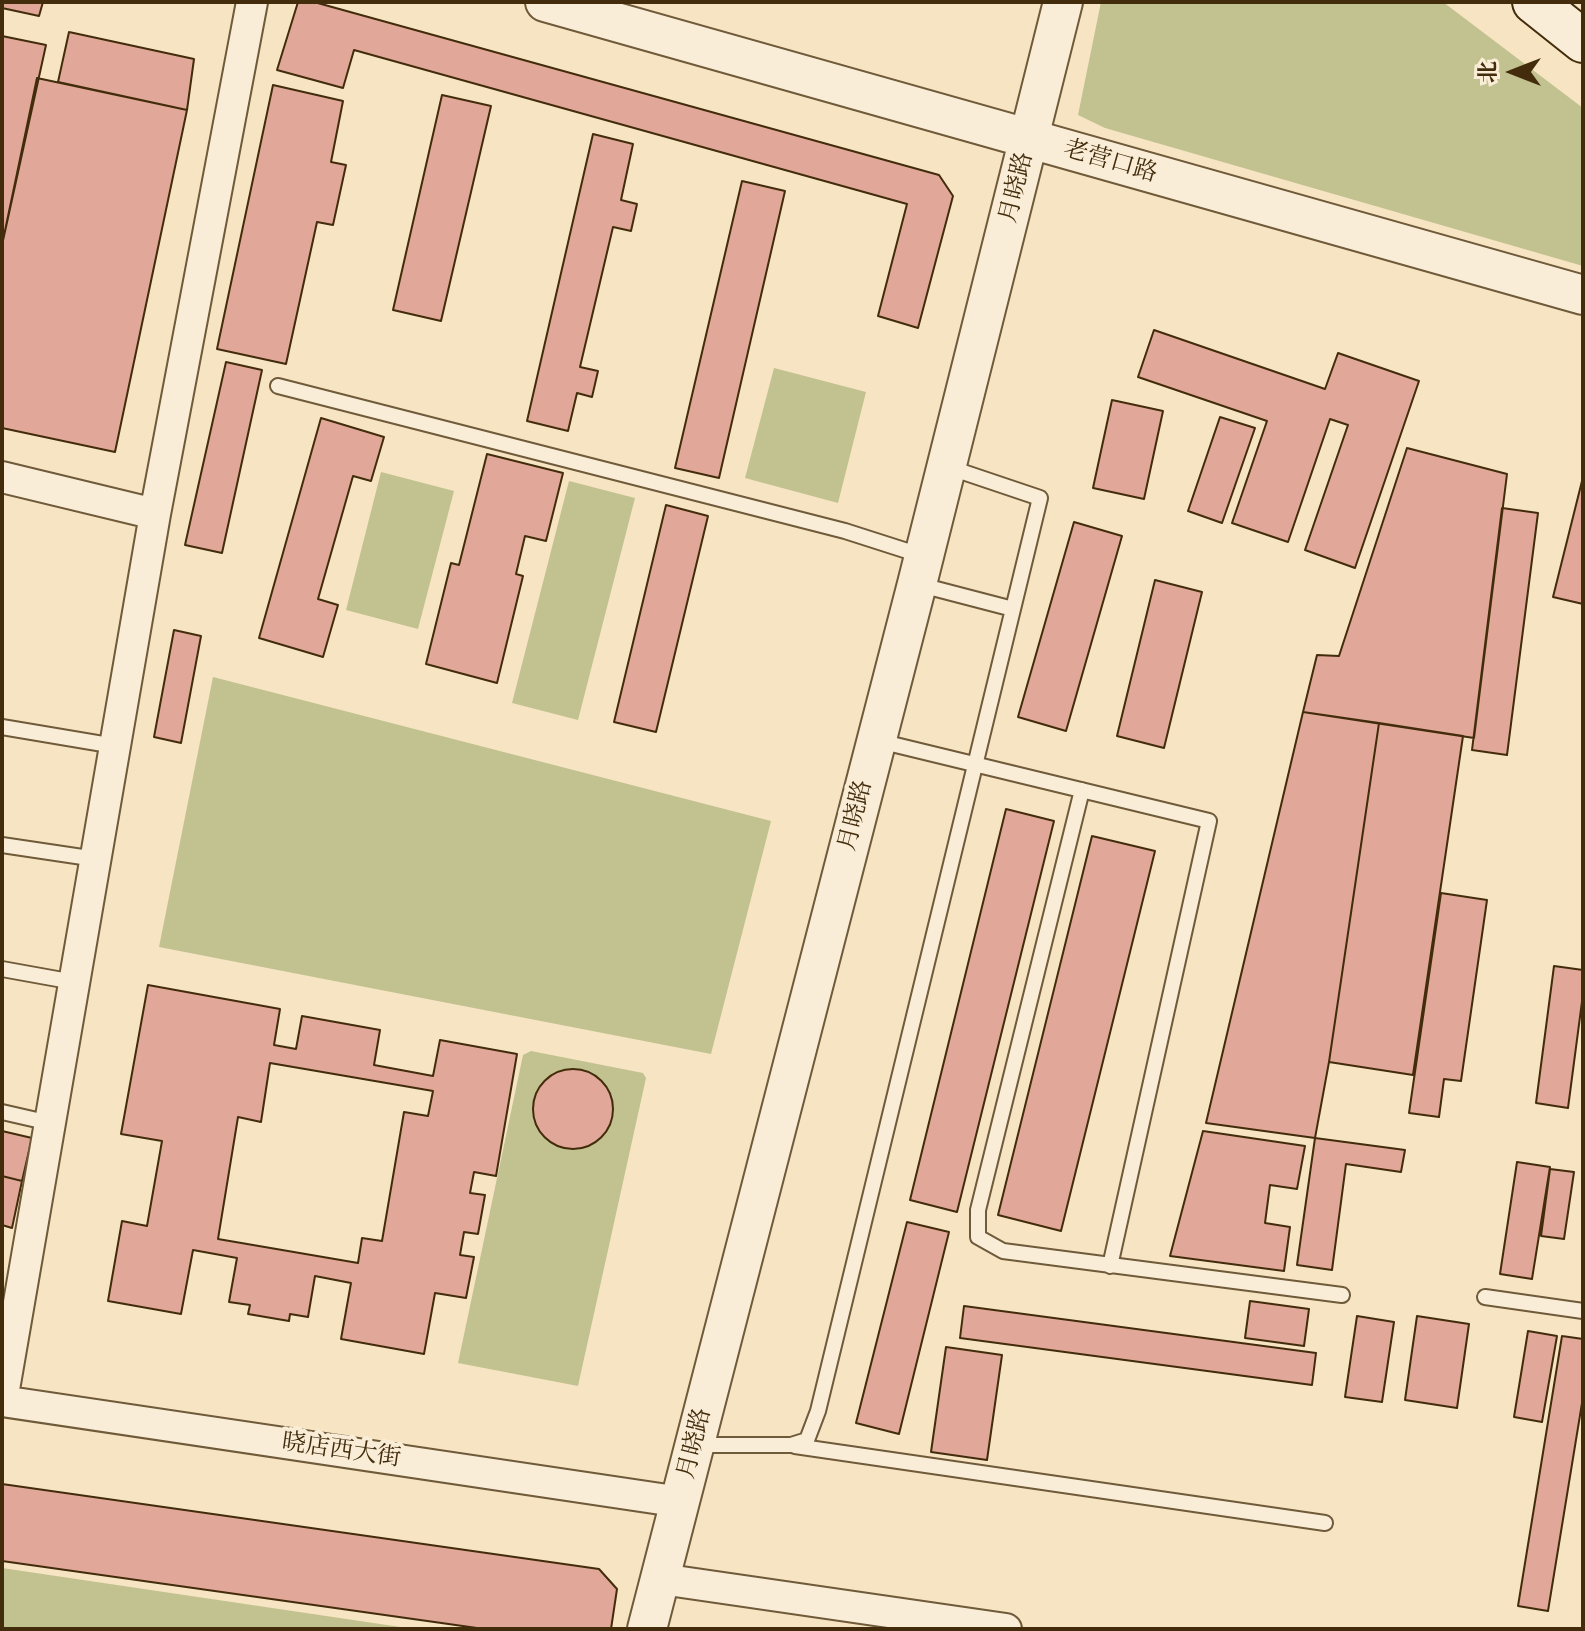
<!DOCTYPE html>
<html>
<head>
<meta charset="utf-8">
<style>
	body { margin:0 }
	#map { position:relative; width:1585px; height:1631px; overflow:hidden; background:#f7e4c3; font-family:"IM FELL DW Pica","Noto Serif SC",serif }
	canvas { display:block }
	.frame { position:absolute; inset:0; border:4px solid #422c0b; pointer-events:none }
	.north { position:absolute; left:1473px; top:32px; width:80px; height:80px; -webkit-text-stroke:6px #faedd8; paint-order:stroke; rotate:270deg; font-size:22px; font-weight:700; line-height:32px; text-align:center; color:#422c0b }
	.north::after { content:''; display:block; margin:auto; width:28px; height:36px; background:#422c0b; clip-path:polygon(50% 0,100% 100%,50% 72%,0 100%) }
</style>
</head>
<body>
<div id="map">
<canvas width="1585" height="1631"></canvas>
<div class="frame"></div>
<div class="north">北</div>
</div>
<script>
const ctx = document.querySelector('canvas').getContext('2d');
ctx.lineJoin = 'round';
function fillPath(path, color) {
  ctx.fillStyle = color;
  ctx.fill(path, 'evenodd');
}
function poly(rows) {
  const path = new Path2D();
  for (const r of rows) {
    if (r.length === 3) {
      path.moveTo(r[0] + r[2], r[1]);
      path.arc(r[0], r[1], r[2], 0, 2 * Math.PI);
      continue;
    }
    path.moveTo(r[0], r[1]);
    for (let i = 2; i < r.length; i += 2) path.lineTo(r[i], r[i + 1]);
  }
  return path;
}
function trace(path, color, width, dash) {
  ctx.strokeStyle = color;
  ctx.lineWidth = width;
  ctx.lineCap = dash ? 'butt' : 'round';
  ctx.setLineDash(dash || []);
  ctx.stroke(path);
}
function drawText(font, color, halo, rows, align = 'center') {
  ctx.font = font + ' "IM FELL DW Pica","Noto Serif SC",serif';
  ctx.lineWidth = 8;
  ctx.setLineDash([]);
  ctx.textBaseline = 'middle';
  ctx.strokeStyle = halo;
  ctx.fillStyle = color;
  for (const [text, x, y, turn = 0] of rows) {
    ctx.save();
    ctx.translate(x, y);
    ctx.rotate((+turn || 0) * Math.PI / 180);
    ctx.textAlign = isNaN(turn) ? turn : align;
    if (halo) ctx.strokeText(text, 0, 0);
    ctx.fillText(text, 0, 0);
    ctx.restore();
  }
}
fillPath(poly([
	[1101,2,1443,2,1583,108,1583,266,1105,128,1078,115],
	[774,368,866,392,838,503,745,478],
	[381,472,454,491,418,629,346,610],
	[569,481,635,498,578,720,512,703],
	[213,677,771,821,711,1054,159,947],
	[531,1051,643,1073,646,1078,578,1386,458,1363,523,1055],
	[2,1568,414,1629,2,1629]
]), '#c2c290');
const building = poly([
	[2,2,43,2,39,16,2,8,2,2],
	[298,2,314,2,939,175,953,196,918,328,878,316,907,204,354,50,343,88,277,70,298,2],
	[69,32,194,59,187,110,58,82,69,32],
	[2,36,46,45,2,245,2,36],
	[37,78,187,110,115,452,2,428,2,245,37,78],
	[273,85,343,101,331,162,346,165,333,225,317,222,286,364,217,349,273,85],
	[442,95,491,106,441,321,393,310,442,95],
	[593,134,633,144,621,200,637,204,631,231,613,227,580,367,598,371,592,397,577,393,568,431,527,421,593,134],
	[742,181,785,191,719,478,675,468,742,181],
	[1154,330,1325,389,1338,353,1419,381,1355,568,1305,550,1348,425,1330,419,1288,542,1232,523,1267,421,1138,377,1154,330],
	[226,362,262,370,222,553,185,545,226,362],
	[1112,400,1163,411,1144,499,1093,488,1112,400],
	[1220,417,1255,428,1222,523,1188,511,1220,417],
	[321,418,384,437,371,481,353,476,318,599,338,605,323,657,259,638,321,418],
	[1407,448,1507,474,1474,738,1303,712,1317,655,1339,656,1407,448],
	[487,454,563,473,546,541,525,536,516,574,523,576,497,683,426,664,451,563,459,565,487,454],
	[1583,477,1583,604,1553,597,1583,477],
	[666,505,708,516,656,732,614,722,666,505],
	[1502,508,1538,513,1507,755,1472,750,1502,508],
	[1074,522,1122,536,1066,731,1018,717,1074,522],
	[1155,580,1202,592,1164,748,1117,736,1155,580],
	[174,630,201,636,181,743,154,737,174,630],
	[1303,712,1379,723,1329,1062,1315,1138,1206,1123,1303,712],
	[1379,723,1463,736,1413,1075,1329,1062,1379,723],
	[1006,809,1054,821,957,1212,910,1200,1006,809],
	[1092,836,1155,851,1061,1231,998,1215,1092,836],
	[1441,893,1487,900,1461,1081,1444,1079,1439,1117,1409,1113,1441,893],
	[1554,966,1583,970,1583,994,1568,1108,1536,1103,1554,966],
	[148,985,280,1009,274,1045,296,1049,302,1016,380,1030,374,1065,433,1076,440,1040,517,1054,496,1176,474,1172,470,1193,485,1195,478,1234,464,1232,460,1255,474,1257,466,1298,435,1293,424,1354,341,1339,351,1283,315,1276,308,1317,290,1314,289,1321,248,1314,250,1305,229,1302,237,1258,193,1250,181,1314,108,1301,122,1221,147,1226,162,1141,121,1134,148,985],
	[270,1063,433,1091,428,1116,404,1112,382,1241,362,1238,358,1263,218,1239,238,1117,261,1122,270,1063],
	[573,1109,40],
	[2,1131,32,1138,22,1181,2,1176,2,1131],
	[1203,1131,1305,1146,1297,1189,1270,1185,1265,1223,1290,1227,1284,1271,1170,1256,1203,1131],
	[1315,1138,1405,1150,1401,1172,1346,1164,1332,1270,1297,1265,1315,1138],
	[1517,1162,1550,1167,1532,1279,1500,1274,1517,1162],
	[1550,1169,1574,1172,1564,1239,1541,1236,1550,1169],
	[2,1176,22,1181,12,1228,2,1225,2,1176],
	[907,1222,949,1232,899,1434,856,1423,907,1222],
	[1250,1301,1309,1309,1304,1346,1245,1338,1250,1301],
	[964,1306,1316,1353,1312,1385,960,1338,964,1306],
	[1357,1316,1394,1322,1382,1402,1345,1397,1357,1316],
	[1417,1316,1469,1324,1457,1408,1405,1400,1417,1316],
	[1528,1331,1557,1336,1542,1422,1514,1417,1528,1331],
	[1562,1336,1583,1339,1583,1397,1548,1611,1518,1606,1562,1336],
	[946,1347,1002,1355,987,1460,931,1452,946,1347],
	[2,1484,599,1569,617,1589,611,1629,484,1629,2,1561,2,1484]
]);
fillPath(building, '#e1a899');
trace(building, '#422c0b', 2);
const service = poly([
	[278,386,845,531,923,556],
	[917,584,1013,609],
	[2,727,115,746],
	[879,741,1209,821,1110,1266],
	[1082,790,978,1210,978,1237,1003,1251,1342,1295],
	[2,845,96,859],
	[2,969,74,982],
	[2,1112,50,1123],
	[1485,1297,1583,1311],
	[696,1445,791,1445,807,1440,818,1411,1040,498,948,467],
	[795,1446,1325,1523]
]);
const minor = poly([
	[252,2,155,514,2,1401,681,1502],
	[2,477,155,514],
	[661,1579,1006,1629]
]);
const tertiary = poly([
	[545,2,1583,295],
	[647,1629,917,584,1063,2]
]);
const secondary = poly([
	[1534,2,1583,41]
]);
trace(service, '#6f5a39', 18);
trace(minor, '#6f5a39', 34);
trace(tertiary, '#6f5a39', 42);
trace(secondary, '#422c0b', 46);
trace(service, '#faedd8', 14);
trace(minor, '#faedd8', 30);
trace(tertiary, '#faedd8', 38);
trace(secondary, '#faedd8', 42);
drawText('24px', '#422c0b', '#faedd8', [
	["老营口路",1110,163,16],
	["月晓路",1018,188,-76],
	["月晓路",857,816,-76],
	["月晓路",696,1444,-76],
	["晓店西大街",341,1452,8]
]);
</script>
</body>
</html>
